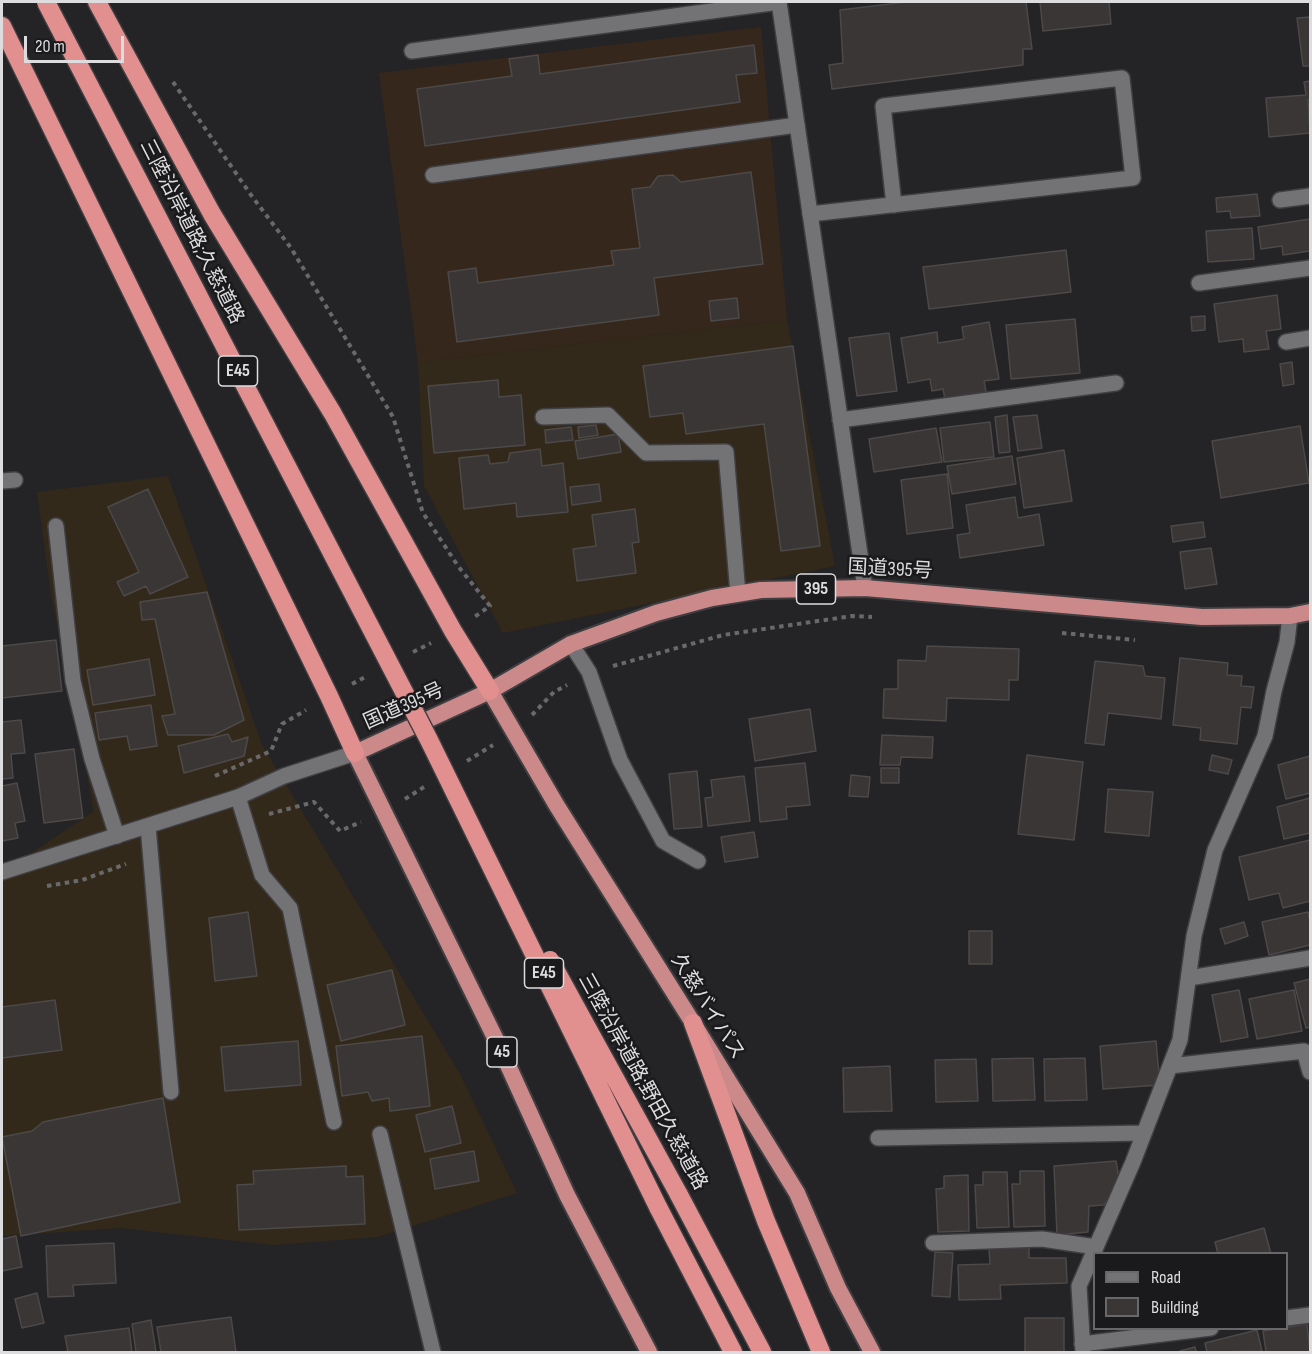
<!DOCTYPE html>
<html>
<head>
<meta charset="utf-8">
<style>
	body { margin:0 }
	#map { position:relative; width:1312px; height:1354px; overflow:hidden; background:#242325; font-family:"Sofia Sans Condensed",sans-serif }
	canvas { display:block }
	.frame { position:absolute; inset:0; border:3px solid #dddcde; pointer-events:none }
	.legend { position:absolute; left:1093px; top:1252px; width:195px; height:78px; box-sizing:border-box; background:#1a1a1c; border:2px solid #68686a; margin:0; padding:8px 10px; list-style:none; font-size:18px; color:#dddcde }
	.legend li { display:flex; align-items:center; gap:12px; height:30px }
	.legend b { width:30px; border:2px solid #68686a }
	.scale { position:absolute; left:24px; top:36px; width:100px; height:27px; box-sizing:border-box; border:3px solid #dddcde; border-top:0; padding-left:8px; font-size:18px; line-height:21px; white-space:nowrap; color:#dddcde; -webkit-text-stroke:4px #1a1a1c; paint-order:stroke }
</style>
</head>
<body>
<div id="map">
<canvas width="1312" height="1354"></canvas>
<div class="frame"></div>
<ul class="legend">
<li><b style="height:8px;background:#737275"></b>Road</li>
<li><b style="height:16px;background:#393635"></b>Building</li>
</ul>
<div class="scale">20 m</div>
</div>
<script>
const ctx = document.querySelector('canvas').getContext('2d');
ctx.lineJoin = 'round';
function fillPath(path, color) {
  ctx.fillStyle = color;
  ctx.fill(path, 'evenodd');
}
function poly(rows) {
  const path = new Path2D();
  for (const r of rows) {
    path.moveTo(r[0], r[1]);
    for (let i = 2; i < r.length; i += 2) path.lineTo(r[i], r[i + 1]);
  }
  return path;
}
function trace(path, color, width, dash) {
  ctx.strokeStyle = color;
  ctx.lineWidth = width;
  ctx.lineCap = dash ? 'butt' : 'round';
  ctx.setLineDash(dash || []);
  ctx.stroke(path);
}
function drawText(font, color, halo, rows, align = 'center') {
  ctx.font = font + ' "Sofia Sans Condensed","Noto Sans JP",sans-serif';
  ctx.lineWidth = 5;
  ctx.setLineDash([]);
  ctx.textBaseline = 'middle';
  ctx.strokeStyle = halo;
  ctx.fillStyle = color;
  for (const [text, x, y, turn = 0] of rows) {
    ctx.save();
    ctx.translate(x, y);
    ctx.rotate((+turn || 0) * Math.PI / 180);
    ctx.textAlign = isNaN(turn) ? turn : align;
    if (halo) ctx.strokeText(text, 0, 0);
    ctx.fillText(text, 0, 0);
    ctx.restore();
  }
}
fillPath(poly([
	[787,320,835,566,503,633,424,486,418,362],
	[168,476,262,745,460,1074,517,1193,378,1237,274,1245,121,1228,2,1236,2,873,94,811,51,594,37,492]
]), '#33291a');
fillPath(poly([
	[761,27,787,320,418,362,379,73]
]), '#36271c');
const building = poly([
	[906,2,1026,2,1032,49,1023,49,1023,65,832,89,829,65,843,63,840,10,906,2],
	[1040,2,1109,2,1111,24,1043,31,1040,2],
	[1310,17,1310,66,1303,66,1297,18,1310,17],
	[754,45,757,73,736,75,740,102,425,146,417,89,512,76,509,59,538,55,540,74,754,45],
	[1310,81,1310,99,1308,100,1310,133,1269,137,1266,98,1306,95,1304,82,1310,81],
	[751,172,763,264,654,278,659,315,457,342,448,272,476,268,478,283,614,265,611,251,640,248,632,189,650,187,658,176,673,175,681,182,751,172],
	[1257,194,1260,216,1231,218,1230,211,1217,212,1216,198,1257,194],
	[1310,219,1310,251,1283,255,1282,246,1261,249,1258,227,1310,219],
	[1252,228,1254,259,1208,262,1206,231,1252,228],
	[1066,250,1071,292,929,309,923,267,1066,250],
	[1277,295,1281,329,1266,331,1269,349,1244,352,1243,339,1219,342,1214,304,1277,295],
	[737,298,739,318,711,321,709,301,737,298],
	[1205,316,1205,330,1192,331,1191,317,1205,316],
	[1075,319,1080,373,1011,379,1006,325,1075,319],
	[989,322,999,379,984,381,986,392,945,399,943,389,932,391,930,379,908,383,901,338,937,332,938,343,964,339,962,327,989,322],
	[889,333,897,391,857,396,849,338,889,333],
	[793,346,820,546,781,551,764,424,686,434,683,413,650,417,643,366,793,346],
	[1292,362,1294,384,1283,386,1280,364,1292,362],
	[498,380,499,397,521,395,525,445,434,453,428,386,498,380],
	[1007,415,1010,452,999,453,995,417,1007,415],
	[1037,415,1042,448,1018,451,1013,417,1037,415],
	[990,422,994,457,944,462,940,428,990,422],
	[596,425,598,435,579,438,578,427,596,425],
	[1300,426,1309,483,1221,498,1212,441,1300,426],
	[571,427,573,440,546,443,545,430,571,427],
	[936,428,942,462,874,472,869,439,936,428],
	[618,434,621,452,578,459,575,441,618,434],
	[540,449,542,466,563,463,568,512,517,517,516,503,464,509,459,458,488,455,490,464,508,462,510,453,540,449],
	[1064,450,1072,501,1024,508,1017,458,1064,450],
	[1012,456,1016,484,952,494,947,466,1012,456],
	[947,474,953,528,907,534,901,480,947,474],
	[599,484,601,501,572,505,570,487,599,484],
	[148,489,188,577,150,594,146,586,124,596,117,582,139,572,108,507,148,489],
	[1015,497,1018,518,1039,514,1044,545,960,558,957,535,970,533,966,505,1015,497],
	[635,509,639,542,632,543,636,573,577,581,573,549,596,546,592,515,635,509],
	[1203,522,1205,537,1173,542,1171,526,1203,522],
	[1211,548,1217,584,1185,589,1180,552,1211,548],
	[207,592,244,720,214,735,168,735,162,716,175,714,155,619,142,620,140,602,207,592],
	[56,640,62,691,2,698,2,646,56,640],
	[927,646,1019,649,1018,680,1009,680,1009,700,947,698,946,721,883,718,884,689,898,689,898,660,926,661,927,646],
	[1180,658,1228,663,1227,675,1242,676,1241,686,1254,687,1251,708,1241,707,1237,744,1200,740,1201,728,1173,725,1180,658],
	[149,659,155,695,93,705,87,670,149,659],
	[1095,661,1143,666,1145,676,1165,678,1161,719,1108,713,1104,745,1085,743,1095,661],
	[151,705,157,746,130,750,127,736,99,740,95,713,151,705],
	[810,709,816,751,755,761,749,719,810,709],
	[21,720,25,753,11,754,13,778,2,779,2,722,21,720],
	[228,734,232,742,248,737,244,756,184,773,178,746,228,734],
	[882,735,933,737,932,758,901,757,900,765,880,765,882,735],
	[74,749,83,818,44,823,35,754,74,749],
	[1027,755,1083,762,1074,840,1018,834,1027,755],
	[1212,755,1232,760,1228,774,1209,770,1212,755],
	[1310,756,1310,793,1286,799,1278,765,1310,756],
	[805,763,810,805,786,807,787,819,760,822,755,768,805,763],
	[881,768,899,768,899,783,881,783,881,768],
	[697,771,702,827,674,829,669,774,697,771],
	[851,775,870,777,868,797,849,796,851,775],
	[744,776,750,821,708,826,705,798,713,797,711,780,744,776],
	[17,783,25,821,15,823,18,838,2,841,2,786,17,783],
	[1108,789,1153,792,1149,836,1105,832,1108,789],
	[1310,798,1310,833,1284,839,1277,807,1310,798],
	[754,832,758,857,725,862,721,837,754,832],
	[1310,840,1310,901,1283,908,1279,893,1249,900,1239,857,1310,840],
	[248,912,257,976,215,981,209,918,248,912],
	[1308,912,1310,922,1310,945,1269,955,1262,922,1308,912],
	[1244,922,1248,936,1225,944,1220,929,1244,922],
	[969,931,992,931,992,964,969,964,969,931],
	[392,970,405,1025,341,1041,327,985,392,970],
	[1310,979,1310,1027,1306,1028,1294,983,1310,979],
	[1239,990,1248,1037,1221,1042,1212,995,1239,990],
	[1294,990,1302,1031,1257,1039,1249,999,1294,990],
	[55,1000,62,1050,2,1058,2,1007,55,1000],
	[422,1036,430,1106,390,1111,389,1098,372,1101,368,1092,342,1096,336,1046,422,1036],
	[298,1041,301,1085,225,1091,221,1047,298,1041],
	[1156,1041,1160,1085,1103,1089,1100,1046,1156,1041],
	[1033,1058,1035,1100,993,1101,992,1059,1033,1058],
	[1085,1058,1087,1100,1045,1101,1044,1059,1085,1058],
	[976,1059,978,1101,936,1102,935,1060,976,1059],
	[890,1066,892,1111,844,1112,843,1068,890,1066],
	[163,1098,180,1202,21,1236,2,1137,32,1131,43,1122,163,1098],
	[452,1106,461,1143,425,1152,416,1115,452,1106],
	[474,1151,479,1181,435,1189,430,1159,474,1151],
	[1116,1161,1120,1184,1104,1205,1089,1206,1088,1232,1057,1235,1054,1166,1116,1161],
	[346,1166,346,1177,363,1176,365,1224,239,1230,237,1185,254,1184,253,1171,346,1166],
	[1020,1171,1044,1171,1045,1226,1014,1227,1012,1184,1020,1184,1020,1171],
	[983,1172,1007,1172,1009,1227,977,1228,975,1185,983,1185,983,1172],
	[968,1175,969,1231,938,1232,936,1189,944,1188,944,1176,968,1175],
	[1264,1228,1271,1254,1218,1254,1215,1242,1264,1228],
	[16,1236,22,1267,2,1271,2,1239,16,1236],
	[114,1243,116,1283,73,1285,74,1296,48,1297,46,1246,114,1243],
	[1029,1247,1029,1258,1066,1258,1067,1283,1000,1285,1001,1299,959,1300,958,1265,990,1264,989,1248,1029,1247],
	[935,1252,953,1253,950,1297,932,1296,935,1252],
	[37,1293,44,1323,22,1328,15,1299,37,1293],
	[231,1317,236,1352,161,1352,157,1327,231,1317],
	[1025,1318,1064,1318,1064,1352,1025,1352,1025,1318],
	[151,1320,156,1352,136,1352,132,1324,151,1320],
	[1307,1324,1310,1352,1266,1352,1263,1331,1307,1324],
	[129,1328,132,1352,68,1352,65,1336,129,1328],
	[1257,1330,1262,1351,1207,1352,1205,1343,1257,1330],
	[1195,1347,1196,1352,1181,1352,1180,1351,1195,1347]
]);
fillPath(building, '#393635');
trace(building, '#4c4948', 1.5);
const service = poly([
	[412,51,779,2],
	[433,175,797,125],
	[810,214,1133,178,1122,78,883,106,894,205],
	[543,417,608,415,646,453,726,452,738,594],
	[2,481,15,480],
	[56,526,73,681,92,759,117,836],
	[238,797,262,875,290,908,334,1122],
	[148,826,171,1092]
]);
const minor = poly([
	[779,2,865,588],
	[1280,200,1310,196],
	[1199,283,1310,268],
	[1286,342,1310,338],
	[840,420,1116,383],
	[571,644,589,672,620,760,663,841,698,861],
	[1189,978,1310,958],
	[1170,1066,1304,1051,1310,1072],
	[380,1134,433,1352],
	[878,1138,1144,1133],
	[933,1243,1042,1239,1096,1247],
	[1286,1318,1310,1315],
	[1082,1344,1211,1328],
	[1083,1352,1079,1286,1133,1162,1180,1040,1194,936,1215,850,1265,736,1274,691,1287,642,1290,616]
]);
const tertiary = poly([
	[2,872,238,797,284,776,355,753]
]);
const trunk = poly([
	[490,691,557,806,693,1023,797,1193,838,1288,872,1352],
	[649,1352,567,1195,502,1052,355,753,490,691,571,644,656,613,712,598,761,590,865,588,1202,617,1290,616,1310,612]
]);
const motorway = poly([
	[97,2,212,214,333,414,453,631,490,691],
	[2,26,329,696,355,753],
	[693,1023,766,1221,821,1352],
	[678,1193,762,1352],
	[658,1207,733,1352]
]);
trace(service, '#3f3e41', 18);
trace(minor, '#3f3e41', 18);
trace(tertiary, '#3f3e41', 18);
trace(trunk, '#3f3e41', 20);
trace(motorway, '#3f3e41', 21);
trace(poly([
	[173,82,251,195,291,248,393,417,423,513,458,566,490,606,473,618],
	[1062,633,1135,640],
	[413,652,431,643],
	[613,666,723,635,852,616,872,617],
	[352,684,367,676],
	[532,715,554,692,567,685],
	[467,761,493,745],
	[215,776,271,751,282,724,306,710],
	[405,799,424,787],
	[269,814,314,802,340,831,361,822],
	[47,886,82,880,126,864]
]), '#69686a', 4, [4.5, 4.5]);
trace(service, '#737275', 15);
trace(minor, '#737275', 15);
trace(tertiary, '#737275', 15);
trace(trunk, '#cc898a', 16);
trace(motorway, '#e28f90', 18);
const motorwayBridge = poly([
	[46,2,429,740,658,1207],
	[550,960,678,1193]
]);
trace(motorwayBridge, '#3f3e41', 21, []);
trace(motorwayBridge, '#e28f90', 18);
for (const [x, y, w] of [
	[238,371,39],
	[816,589,39],
	[544,973,39],
	[502,1052,30]
]) {
  const box = new Path2D();
  box.roundRect(x - w / 2, y - 15, w, 30, 4.5);
  ctx.fillStyle = '#1a1a1c';
  ctx.fill(box);
  trace(box, '#dddcde', 1.5);
}
drawText('bold 18px', '#dddcde', null, [
	["E45",238,371],
	["395",816,589],
	["E45",544,973],
	["45",502,1052]
]);
drawText('20px', '#dddcde', '#1a1a1c', [
	["三陸沿岸道路;久慈道路",191,232,63],
	["国道395号",890,570,3],
	["国道395号",404,707,-24],
	["久慈バイパス",707,1007,58],
	["三陸沿岸道路;野田久慈道路",642,1082,61]
]);
</script>
</body>
</html>
